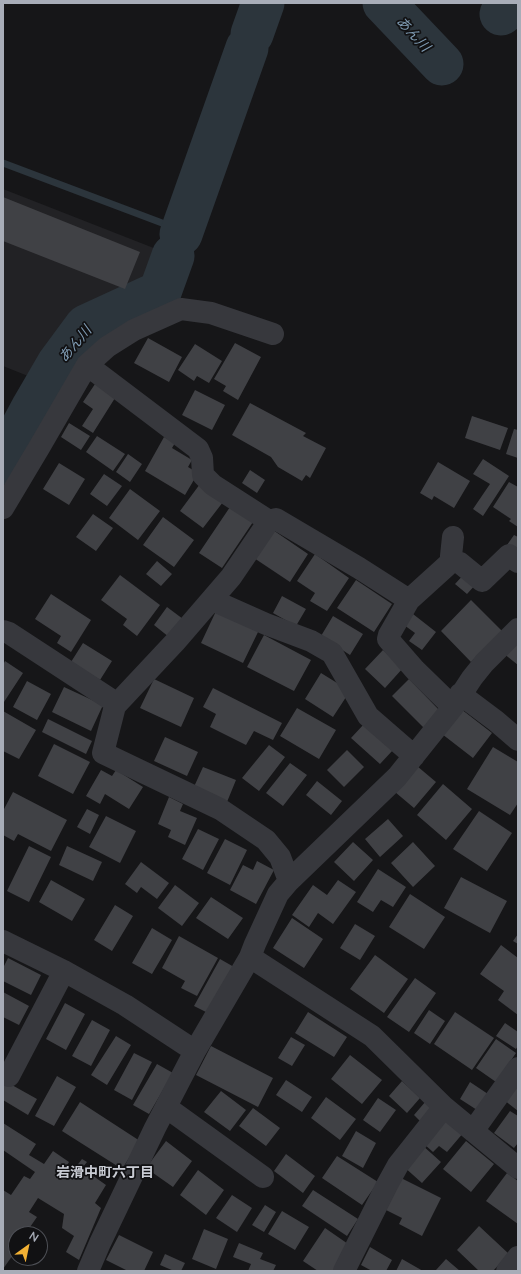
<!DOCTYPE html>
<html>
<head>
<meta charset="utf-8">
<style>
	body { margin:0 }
	#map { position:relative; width:521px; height:1274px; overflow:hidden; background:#161618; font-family:Lato,sans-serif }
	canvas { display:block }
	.frame { position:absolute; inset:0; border:4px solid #a8adb8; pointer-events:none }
	.north { position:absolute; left:8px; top:1226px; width:40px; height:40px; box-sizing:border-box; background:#111113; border:1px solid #4d4f55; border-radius:50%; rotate:33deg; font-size:11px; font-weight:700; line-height:16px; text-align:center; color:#a8adb8 }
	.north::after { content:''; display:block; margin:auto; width:14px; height:18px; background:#f2b134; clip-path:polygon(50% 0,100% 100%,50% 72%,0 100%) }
</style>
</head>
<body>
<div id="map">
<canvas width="521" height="1274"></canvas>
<div class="frame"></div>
<div class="north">N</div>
</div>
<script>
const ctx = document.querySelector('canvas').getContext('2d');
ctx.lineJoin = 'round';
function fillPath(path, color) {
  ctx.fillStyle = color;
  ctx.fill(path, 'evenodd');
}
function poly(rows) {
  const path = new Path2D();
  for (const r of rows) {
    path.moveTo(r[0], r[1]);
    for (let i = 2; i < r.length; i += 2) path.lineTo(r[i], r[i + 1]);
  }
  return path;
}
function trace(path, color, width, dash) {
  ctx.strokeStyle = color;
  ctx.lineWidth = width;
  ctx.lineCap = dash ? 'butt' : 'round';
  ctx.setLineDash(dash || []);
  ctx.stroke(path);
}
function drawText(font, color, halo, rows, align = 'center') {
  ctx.font = font + ' Lato,"Noto Sans JP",sans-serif';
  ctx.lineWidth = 3.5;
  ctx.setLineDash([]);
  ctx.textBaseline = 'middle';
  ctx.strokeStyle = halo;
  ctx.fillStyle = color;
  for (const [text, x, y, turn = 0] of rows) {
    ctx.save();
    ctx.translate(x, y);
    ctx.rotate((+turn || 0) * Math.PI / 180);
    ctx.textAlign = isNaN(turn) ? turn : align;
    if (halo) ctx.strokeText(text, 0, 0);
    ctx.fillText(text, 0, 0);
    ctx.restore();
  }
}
fillPath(poly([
	[3,189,169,254,154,290,85,321,55,360,43,382,3,366]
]), '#222225');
trace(poly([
	[383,3,438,60,441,54],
	[252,35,264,3],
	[3,163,178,229,185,220,246,53]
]), '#2c353c', 7);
trace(poly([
	[384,3,442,64],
	[501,14,515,3],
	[252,34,263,3],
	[181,234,247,48],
	[3,463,33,407,58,364,86,326,160,292,173,256]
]), '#2c353c', 43);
fillPath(poly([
	[3,197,140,252,125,289,3,241],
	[148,338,182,357,169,382,134,363],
	[235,343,261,357,238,400,223,391,226,386,214,379],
	[195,344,222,361,209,383,197,376,194,381,178,370],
	[95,384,115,398,93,433,82,426,93,409,83,402],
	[195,390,225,405,212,430,182,415],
	[250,403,306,433,303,436,326,448,310,478,306,475,302,481,278,467,271,457,232,435],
	[472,416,508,428,500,450,465,438],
	[69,423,90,436,81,450,61,437],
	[514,429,518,430,518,458,506,454],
	[97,436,125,454,113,471,86,452],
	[164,437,175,443,172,448,192,460,188,467,198,473,185,495,145,471],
	[128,454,142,464,130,482,116,472],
	[483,459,509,476,483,516,473,509,490,484,473,474],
	[438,462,470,481,454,508,434,496,432,500,420,493],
	[59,463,85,479,69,505,43,489],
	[250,470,265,480,257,493,242,483],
	[104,474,122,486,107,506,90,494],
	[509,482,518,487,518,527,509,521,511,519,493,507],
	[200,484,223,502,203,528,180,511],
	[130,489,160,511,138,540,109,518],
	[230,507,253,522,222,568,199,553],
	[93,514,113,528,96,551,76,537],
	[163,517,194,540,174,567,143,545],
	[273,530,308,554,290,582,254,558],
	[514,535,518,537,518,552,507,545],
	[315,554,349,578,327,611,310,601,315,593,297,581],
	[157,561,172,574,161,586,146,574],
	[466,572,477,583,467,594,455,584],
	[120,575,160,605,137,636,123,625,127,619,101,600],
	[356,580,392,604,374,632,337,608],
	[51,594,91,620,71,652,57,643,61,636,35,619],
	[282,596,306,609,296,626,273,613],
	[471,600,502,631,471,662,441,631],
	[167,607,183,619,169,637,154,625],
	[217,609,259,630,243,663,201,643],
	[413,614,436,632,422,650,409,641,415,633,404,625],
	[333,616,363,634,350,655,321,636],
	[264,635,311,660,294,691,247,667],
	[518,635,518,665,503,653],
	[83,643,112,661,100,680,71,662],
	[383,650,403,668,385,688,365,669],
	[5,661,23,673,4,702,3,701,3,665],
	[321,673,350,691,333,717,305,699],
	[154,679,194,698,181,727,140,708],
	[409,679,441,712,424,728,392,696],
	[27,681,51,694,37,720,13,707],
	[64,687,103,705,91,731,52,712],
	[213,688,282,723,273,740,254,731,246,745,210,727,216,714,203,707],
	[297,708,336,730,319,759,280,736],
	[461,709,492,733,473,758,442,734],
	[3,711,36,730,19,759,3,751],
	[48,719,92,741,86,754,42,732],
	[364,724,393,750,380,764,351,738],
	[165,737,198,752,187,776,154,761],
	[54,744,90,762,73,794,38,776],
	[269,745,285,757,259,791,242,778],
	[493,747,518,762,518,803,510,815,467,789],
	[347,750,364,767,344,787,327,770],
	[290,763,307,775,283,806,266,793],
	[417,766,436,782,414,808,395,792],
	[203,767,236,780,227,802,193,789],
	[101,770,112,776,116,770,143,787,129,809,105,794,100,804,86,796],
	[317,781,342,801,331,815,306,795],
	[443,784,472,809,446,840,417,815],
	[13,792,67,820,51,851,18,834,14,841,3,835,3,811],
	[169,797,183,804,180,811,197,818,185,845,168,837,171,830,158,824],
	[87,809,99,815,90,834,77,827],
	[479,811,512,833,487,871,453,849],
	[106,816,136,831,120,863,89,847],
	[388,819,403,836,380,857,365,839],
	[198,829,219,839,203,870,182,859],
	[225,839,247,850,230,885,207,873],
	[353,842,373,860,354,881,334,862],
	[413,842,435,866,413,887,391,863],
	[29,846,51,857,29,902,7,891],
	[67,846,102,862,93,881,59,865],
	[257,861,274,870,256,904,230,890,243,865,253,870],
	[141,862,169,883,157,899,141,887,137,893,125,884],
	[378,869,406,887,393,907,381,900,373,912,357,902],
	[461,877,507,901,490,933,444,908],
	[51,880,85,899,72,921,39,902],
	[338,880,356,892,333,924,318,913,309,927,292,915,313,885,327,895],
	[175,885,199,903,182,926,158,908],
	[410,894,445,917,424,949,389,927],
	[211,897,243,918,228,939,196,918],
	[115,905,133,916,112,951,94,940],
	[292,918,323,939,304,968,273,948],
	[355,924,375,936,360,960,340,948],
	[152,928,172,940,152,974,132,963],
	[518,934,518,944,513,941],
	[179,936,218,958,197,996,181,988,185,981,162,968],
	[501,945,518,958,518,1015,498,1000,504,991,480,974],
	[375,955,408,979,384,1013,350,989],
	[8,958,41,975,31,995,3,981,3,968],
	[220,959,234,967,208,1013,194,1006],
	[415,978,436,993,409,1032,387,1017],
	[3,992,29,1006,19,1025,3,1017],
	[65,1003,85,1014,66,1050,46,1039],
	[429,1010,445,1021,430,1044,414,1033],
	[308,1012,347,1037,334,1057,295,1033],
	[455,1012,494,1038,472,1070,434,1044],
	[92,1020,110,1030,91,1066,72,1056],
	[505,1023,518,1032,518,1046,516,1049,496,1036],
	[116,1036,131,1045,107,1085,91,1075],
	[291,1037,305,1045,292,1066,278,1058],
	[496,1039,516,1053,496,1082,476,1068],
	[211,1046,273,1078,258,1107,196,1075],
	[134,1053,152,1062,132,1100,114,1090],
	[350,1055,382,1080,362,1104,331,1079],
	[157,1064,173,1073,149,1114,133,1105],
	[57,1076,76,1087,54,1126,35,1116],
	[3,1080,37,1099,28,1115,3,1100],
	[286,1080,312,1097,302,1112,276,1095],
	[402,1081,420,1098,407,1113,389,1096],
	[470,1082,488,1094,477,1110,460,1099],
	[514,1086,518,1089,518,1111,504,1100],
	[221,1091,246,1110,230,1131,204,1112],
	[326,1097,356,1119,340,1140,311,1118],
	[378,1098,396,1110,380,1132,363,1120],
	[426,1101,433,1107,420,1121,414,1115],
	[80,1102,140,1141,122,1169,62,1131],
	[253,1108,280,1128,266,1146,239,1126],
	[510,1111,518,1116,518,1143,514,1148,494,1133],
	[446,1117,464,1132,447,1152,439,1146,433,1152,424,1144],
	[3,1123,36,1144,29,1155,44,1164,53,1151,69,1162,66,1167,72,1172,82,1159,87,1162,82,1168,106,1185,95,1203,101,1208,79,1260,66,1252,74,1236,62,1228,64,1214,38,1198,29,1212,37,1217,28,1230,34,1234,16,1234,16,1252,15,1252,3,1269,3,1190,11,1195,24,1176,30,1179,35,1172,3,1150],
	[356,1131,376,1143,363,1168,342,1156],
	[166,1141,192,1161,173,1187,146,1168],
	[466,1141,494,1164,471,1192,443,1169],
	[422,1145,441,1162,422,1183,403,1166],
	[286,1154,315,1176,303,1193,274,1171],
	[337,1156,378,1182,362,1205,322,1178],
	[198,1170,224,1190,206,1215,180,1195],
	[507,1173,518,1181,518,1224,486,1201],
	[401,1178,441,1198,422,1236,399,1224,402,1218,386,1210],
	[313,1190,358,1219,347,1236,302,1206],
	[232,1195,252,1208,237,1232,216,1218],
	[265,1205,276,1212,264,1232,252,1225],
	[282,1211,309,1227,295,1250,268,1234],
	[479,1226,509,1254,493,1271,479,1271,457,1250],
	[325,1228,351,1246,334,1271,318,1271,303,1261],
	[204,1229,228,1239,216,1269,192,1259],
	[119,1235,153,1252,144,1271,128,1271,106,1260],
	[239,1243,263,1253,260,1259,276,1265,273,1271,248,1271,251,1264,233,1257],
	[370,1247,392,1260,386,1271,372,1271,361,1265],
	[165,1254,185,1263,181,1271,174,1271,160,1265],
	[402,1259,423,1271,396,1271],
	[446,1259,460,1271,437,1271,436,1270]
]), '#404145');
trace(poly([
	[87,365,198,449,202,458,203,475,213,485,269,521,276,519,359,568,409,600,389,635,388,639,415,670,453,707],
	[3,508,40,446,87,365,107,347,134,330,181,309,211,313,273,334],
	[452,561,460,563,482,581,509,555,518,562],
	[212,600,266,624,311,641,332,653,368,716,414,756],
	[409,600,452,561,451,556,453,537],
	[3,631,9,633,113,701,115,706,103,753,220,809,266,840,280,857,289,881],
	[460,694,496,721,518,740],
	[115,706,175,642,231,577,269,521],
	[3,941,64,971,125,1005,195,1051],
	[250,957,372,1036,444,1107,518,1168],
	[9,1076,64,971],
	[166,1107,263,1177],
	[473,1131,518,1068],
	[88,1271,100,1243,155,1128,195,1051,250,957,255,944,278,894,289,881,397,777,453,707,472,678,484,663,518,629],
	[344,1271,387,1185,398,1165,444,1107],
	[507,1271,518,1257]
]), '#37383d', 22);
drawText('italic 14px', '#7f9bb3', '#111113', [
	["あん川",413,34,47],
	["あん川",75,344,-50]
]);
drawText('bold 14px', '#c9ccd4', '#111113', [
	["岩滑中町六丁目",105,1172]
]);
</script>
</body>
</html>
